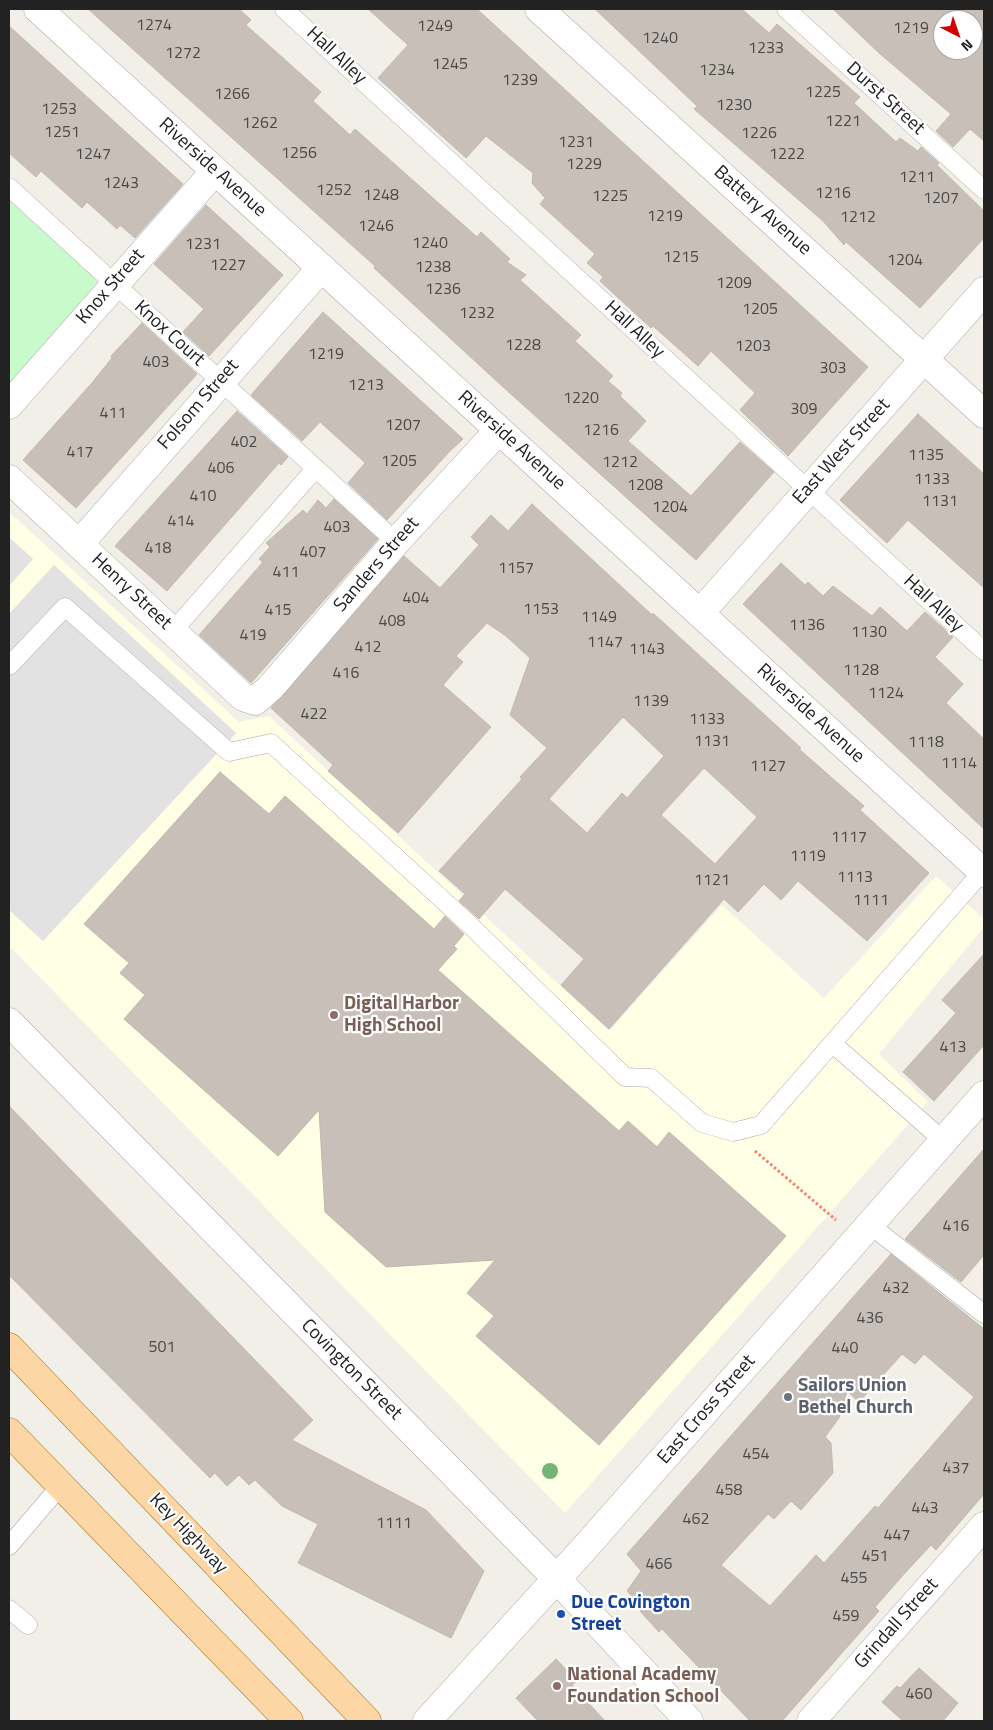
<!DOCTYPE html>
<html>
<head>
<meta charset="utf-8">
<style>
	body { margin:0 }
	#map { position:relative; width:993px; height:1730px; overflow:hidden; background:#f2efe9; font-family:"Titillium Web",sans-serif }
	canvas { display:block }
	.frame { position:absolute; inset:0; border:10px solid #222; pointer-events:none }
	.north { position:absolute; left:933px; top:10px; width:50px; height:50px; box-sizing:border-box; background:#fff; border:1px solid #a7a7a7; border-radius:50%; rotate:139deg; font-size:14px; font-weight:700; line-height:20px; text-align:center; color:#222 }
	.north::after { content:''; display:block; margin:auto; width:18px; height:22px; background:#d40000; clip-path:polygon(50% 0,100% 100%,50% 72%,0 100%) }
</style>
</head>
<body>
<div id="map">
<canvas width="993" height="1730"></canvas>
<div class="frame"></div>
<div class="north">N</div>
</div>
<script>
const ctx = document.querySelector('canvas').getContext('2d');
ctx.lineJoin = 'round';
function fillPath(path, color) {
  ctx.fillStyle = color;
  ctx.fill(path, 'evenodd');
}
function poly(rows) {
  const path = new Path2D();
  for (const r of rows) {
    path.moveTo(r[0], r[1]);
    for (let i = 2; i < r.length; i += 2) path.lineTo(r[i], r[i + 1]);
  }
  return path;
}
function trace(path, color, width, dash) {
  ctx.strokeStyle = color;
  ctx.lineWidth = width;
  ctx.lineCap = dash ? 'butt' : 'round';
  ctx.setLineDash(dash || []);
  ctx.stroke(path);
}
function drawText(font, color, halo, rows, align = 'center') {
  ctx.font = font + ' "Titillium Web",sans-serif';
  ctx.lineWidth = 4.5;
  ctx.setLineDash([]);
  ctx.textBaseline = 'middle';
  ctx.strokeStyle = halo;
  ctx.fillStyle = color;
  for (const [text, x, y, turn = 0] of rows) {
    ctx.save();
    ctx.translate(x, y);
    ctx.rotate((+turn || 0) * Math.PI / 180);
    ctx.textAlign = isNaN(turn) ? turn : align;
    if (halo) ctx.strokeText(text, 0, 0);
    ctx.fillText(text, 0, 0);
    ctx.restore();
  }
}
fillPath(poly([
	[9,512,239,722,269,716,609,1031,722,905,824,998,936,876,984,919,984,927,879,1054,928,1102,565,1513,9,946]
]), '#ffffe5');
fillPath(poly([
	[9,192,104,279,9,386]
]), '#c8facc');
fillPath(poly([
	[9,537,33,559,9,586],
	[54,565,236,733,43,941,9,910,9,614]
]), '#e2e2e2');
const building = poly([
	[88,9,239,9,251,20,246,25,321,92,313,101,350,135,355,129,477,237,481,232,510,259,507,262,526,275,520,280,581,335,575,341,613,376,608,381,622,393,620,396,646,421,628,441,691,496,740,442,774,472,696,560,502,386,374,268,375,266,88,9],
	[368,9,477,9,868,367,788,456,740,410,755,393,711,351,698,366,653,326,651,328,600,281,603,277,587,263,595,254,540,204,545,198,532,183,533,173,486,136,466,158,378,78,408,45,368,9],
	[595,9,742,9,769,33,777,24,860,97,854,103,896,142,900,138,918,151,921,147,939,163,937,165,984,211,984,238,920,308,846,242,844,245,823,221,694,109,697,106,595,9],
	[833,9,984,9,984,141,970,129,953,147,936,131,951,114,879,53,833,9],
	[943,20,973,20,973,50,943,50,943,20],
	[9,26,183,184,135,238,120,225,117,229,87,202,82,208,41,171,36,177,9,153,9,26],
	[206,205,283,275,209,356,183,332,204,309,154,264,206,205],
	[323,312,463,439,449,452,387,520,348,483,365,463,360,458,320,422,302,441,251,395,323,312],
	[142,323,197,374,76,508,23,460,91,384,112,358,111,356,142,323],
	[237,411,288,457,281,465,279,463,167,591,115,546,237,411],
	[918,414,984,474,984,588,908,520,887,543,840,500,918,414],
	[334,499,378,539,251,683,199,635,263,562,259,559,270,547,266,543,303,510,307,514,318,500,326,508,334,499],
	[532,504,651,614,654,614,801,748,799,749,864,806,860,810,929,873,867,941,798,881,781,900,764,884,738,912,724,899,609,1029,561,985,584,959,505,889,479,919,459,901,465,894,439,871,522,779,520,777,547,748,510,715,530,658,506,636,487,623,456,656,463,662,443,685,491,727,398,833,328,771,333,765,271,708,404,556,440,588,479,545,471,537,491,515,508,531,532,504],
	[623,717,664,756,627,798,622,793,587,833,549,799,623,717],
	[704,768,757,817,715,864,661,815,704,768],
	[781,563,805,585,808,582,823,596,833,586,872,616,880,607,907,631,925,612,953,637,935,657,963,684,946,703,984,739,984,829,743,604,781,563],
	[220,772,269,814,285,796,434,929,445,916,464,934,454,946,457,949,438,970,619,1131,628,1121,657,1147,669,1132,786,1236,599,1445,476,1336,494,1316,467,1293,495,1260,386,1267,325,1212,319,1110,278,1156,124,1019,145,995,120,973,129,963,84,924,220,772],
	[984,954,984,1045,934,1101,903,1072,956,1013,942,1000,984,954],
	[9,1106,313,1420,292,1440,426,1510,484,1571,451,1638,298,1563,318,1524,282,1506,255,1480,249,1485,239,1475,227,1486,215,1473,210,1478,9,1275,9,1106],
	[984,1149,984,1255,961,1282,905,1239,984,1149],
	[891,1254,984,1329,984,1494,936,1550,931,1545,905,1573,875,1607,879,1611,782,1721,750,1721,662,1629,659,1632,640,1611,643,1608,627,1591,641,1571,627,1554,891,1254],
	[902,1354,915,1364,924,1354,974,1397,878,1508,875,1506,824,1563,816,1555,770,1606,721,1565,768,1514,774,1519,791,1501,801,1510,833,1473,831,1443,825,1437,839,1418,847,1391,859,1402,902,1354],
	[556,1659,577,1681,572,1685,605,1721,538,1721,516,1698,556,1659],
	[919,1668,958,1703,943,1721,903,1721,882,1702,897,1686,900,1688,919,1668]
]);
fillPath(building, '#c7bfb8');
trace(building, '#c4b6ab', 1);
const lane = poly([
	[284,9,984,651],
	[786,9,984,190],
	[9,187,396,542],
	[173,631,316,468],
	[9,666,65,607,229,752,271,743,469,924,625,1077,651,1078,702,1123,733,1132,761,1125,982,872],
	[833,1044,944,1141],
	[870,1225,984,1314],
	[9,1546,61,1485],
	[9,1609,28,1625]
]);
const street = poly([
	[38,9,984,873],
	[539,9,984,414],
	[9,405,215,171],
	[9,479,243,697,255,701,270,688,396,542,499,430],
	[79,544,321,268],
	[700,613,984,291],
	[9,1022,557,1579,689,1721],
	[427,1721,582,1551,984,1095],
	[811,1721,984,1526]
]);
const primary = poly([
	[9,1347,367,1721],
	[9,1432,289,1721]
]);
trace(lane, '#a9a9a9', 19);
trace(street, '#a9a9a9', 29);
trace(primary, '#a06b00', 29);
trace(poly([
	[755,1151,836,1220]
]), '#fa8072', 3, [2.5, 2.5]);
trace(lane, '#fff', 18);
trace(street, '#fff', 28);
trace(primary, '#fcd6a4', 28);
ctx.fillStyle = '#74b475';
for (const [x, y] of [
	[550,1471]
]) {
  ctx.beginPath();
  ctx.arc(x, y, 8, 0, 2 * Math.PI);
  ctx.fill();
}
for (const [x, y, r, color] of [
	[334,1015,5,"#8d6e63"],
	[788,1397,5,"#6b7280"],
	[561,1614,5,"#1a4fb4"],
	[557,1686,5,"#8d6e63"]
]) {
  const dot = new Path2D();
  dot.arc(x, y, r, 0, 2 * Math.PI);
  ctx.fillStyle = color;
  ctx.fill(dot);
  trace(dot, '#fff', 2);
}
drawText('16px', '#4b4948', null, [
	["1274",154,26],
	["1249",435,27],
	["1219",911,29],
	["1240",660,39],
	["1233",766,49],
	["1272",183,54],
	["1245",450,65],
	["1234",717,71],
	["1239",520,81],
	["1225",823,93],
	["1266",232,95],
	["1230",734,106],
	["1253",59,110],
	["1221",843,122],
	["1262",260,124],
	["1251",62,133],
	["1226",759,134],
	["1231",576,143],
	["1256",299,154],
	["1247",93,155],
	["1222",787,155],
	["1229",584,165],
	["1211",917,178],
	["1243",121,184],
	["1252",334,191],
	["1216",833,194],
	["1248",381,196],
	["1225",610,197],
	["1207",941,199],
	["1219",665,217],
	["1212",858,218],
	["1246",376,227],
	["1240",430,244],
	["1231",203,245],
	["1215",681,258],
	["1204",905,261],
	["1227",228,266],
	["1238",433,268],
	["1209",734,284],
	["1236",443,290],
	["1205",760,310],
	["1232",477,314],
	["1228",523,346],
	["1203",753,347],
	["1219",326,355],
	["403",156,363],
	["303",833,369],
	["1213",366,386],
	["1220",581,399],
	["309",804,410],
	["411",113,414],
	["1207",403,426],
	["1216",601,431],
	["402",244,443],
	["417",80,453],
	["1135",926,456],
	["1205",399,462],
	["1212",620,463],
	["406",221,469],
	["1133",932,480],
	["1208",645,486],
	["410",203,497],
	["1131",940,502],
	["1204",670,508],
	["414",181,522],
	["403",337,528],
	["418",158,549],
	["407",313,553],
	["1157",516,569],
	["411",286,573],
	["404",416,599],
	["1153",541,610],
	["415",278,611],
	["1149",599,618],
	["408",392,622],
	["1136",807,626],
	["1130",869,633],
	["419",253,636],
	["1147",605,643],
	["412",368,648],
	["1143",647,650],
	["1128",861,671],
	["416",346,674],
	["1124",886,694],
	["1139",651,702],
	["422",314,715],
	["1133",707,720],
	["1131",712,742],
	["1118",926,743],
	["1114",959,764],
	["1127",768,767],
	["1117",849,838],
	["1119",808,857],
	["1113",855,878],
	["1121",712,881],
	["1111",871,901],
	["413",953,1048],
	["416",956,1227],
	["432",896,1289],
	["436",870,1319],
	["501",162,1348],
	["440",845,1349],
	["454",756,1455],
	["437",956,1469],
	["458",729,1491],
	["443",925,1509],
	["462",696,1520],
	["1111",394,1524],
	["447",897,1536],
	["451",875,1557],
	["466",659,1565],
	["455",854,1579],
	["459",846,1617],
	["460",919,1695]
]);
drawText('19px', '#222', '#fff', [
	["Hall Alley",336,56,43],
	["Durst Street",885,99,42],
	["Riverside Avenue",212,168,42],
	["Battery Avenue",762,211,42],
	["Knox Street",111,287,-49],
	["Hall Alley",634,330,43],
	["Knox Court",169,334,42],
	["Folsom Street",199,405,-49],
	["Riverside Avenue",511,441,42],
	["East West Street",842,452,-48],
	["Sanders Street",377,565,-49],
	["Henry Street",131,592,43],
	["Hall Alley",933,604,43],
	["Riverside Avenue",810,714,42],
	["Covington Street",351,1370,45],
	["East Cross Street",707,1410,-49],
	["Key Highway",188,1534,46],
	["Grindall Street",897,1624,-48]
]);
drawText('bold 19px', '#785e54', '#fff', [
	["Digital Harbor",344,1004],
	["High School",344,1026],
	["National Academy",567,1675],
	["Foundation School",567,1697]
], 'left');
drawText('bold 19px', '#5b616d', '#fff', [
	["Sailors Union",798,1386],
	["Bethel Church",798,1408]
], 'left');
drawText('bold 19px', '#164399', '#fff', [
	["Due Covington",571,1603],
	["Street",571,1625]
], 'left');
</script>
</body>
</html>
